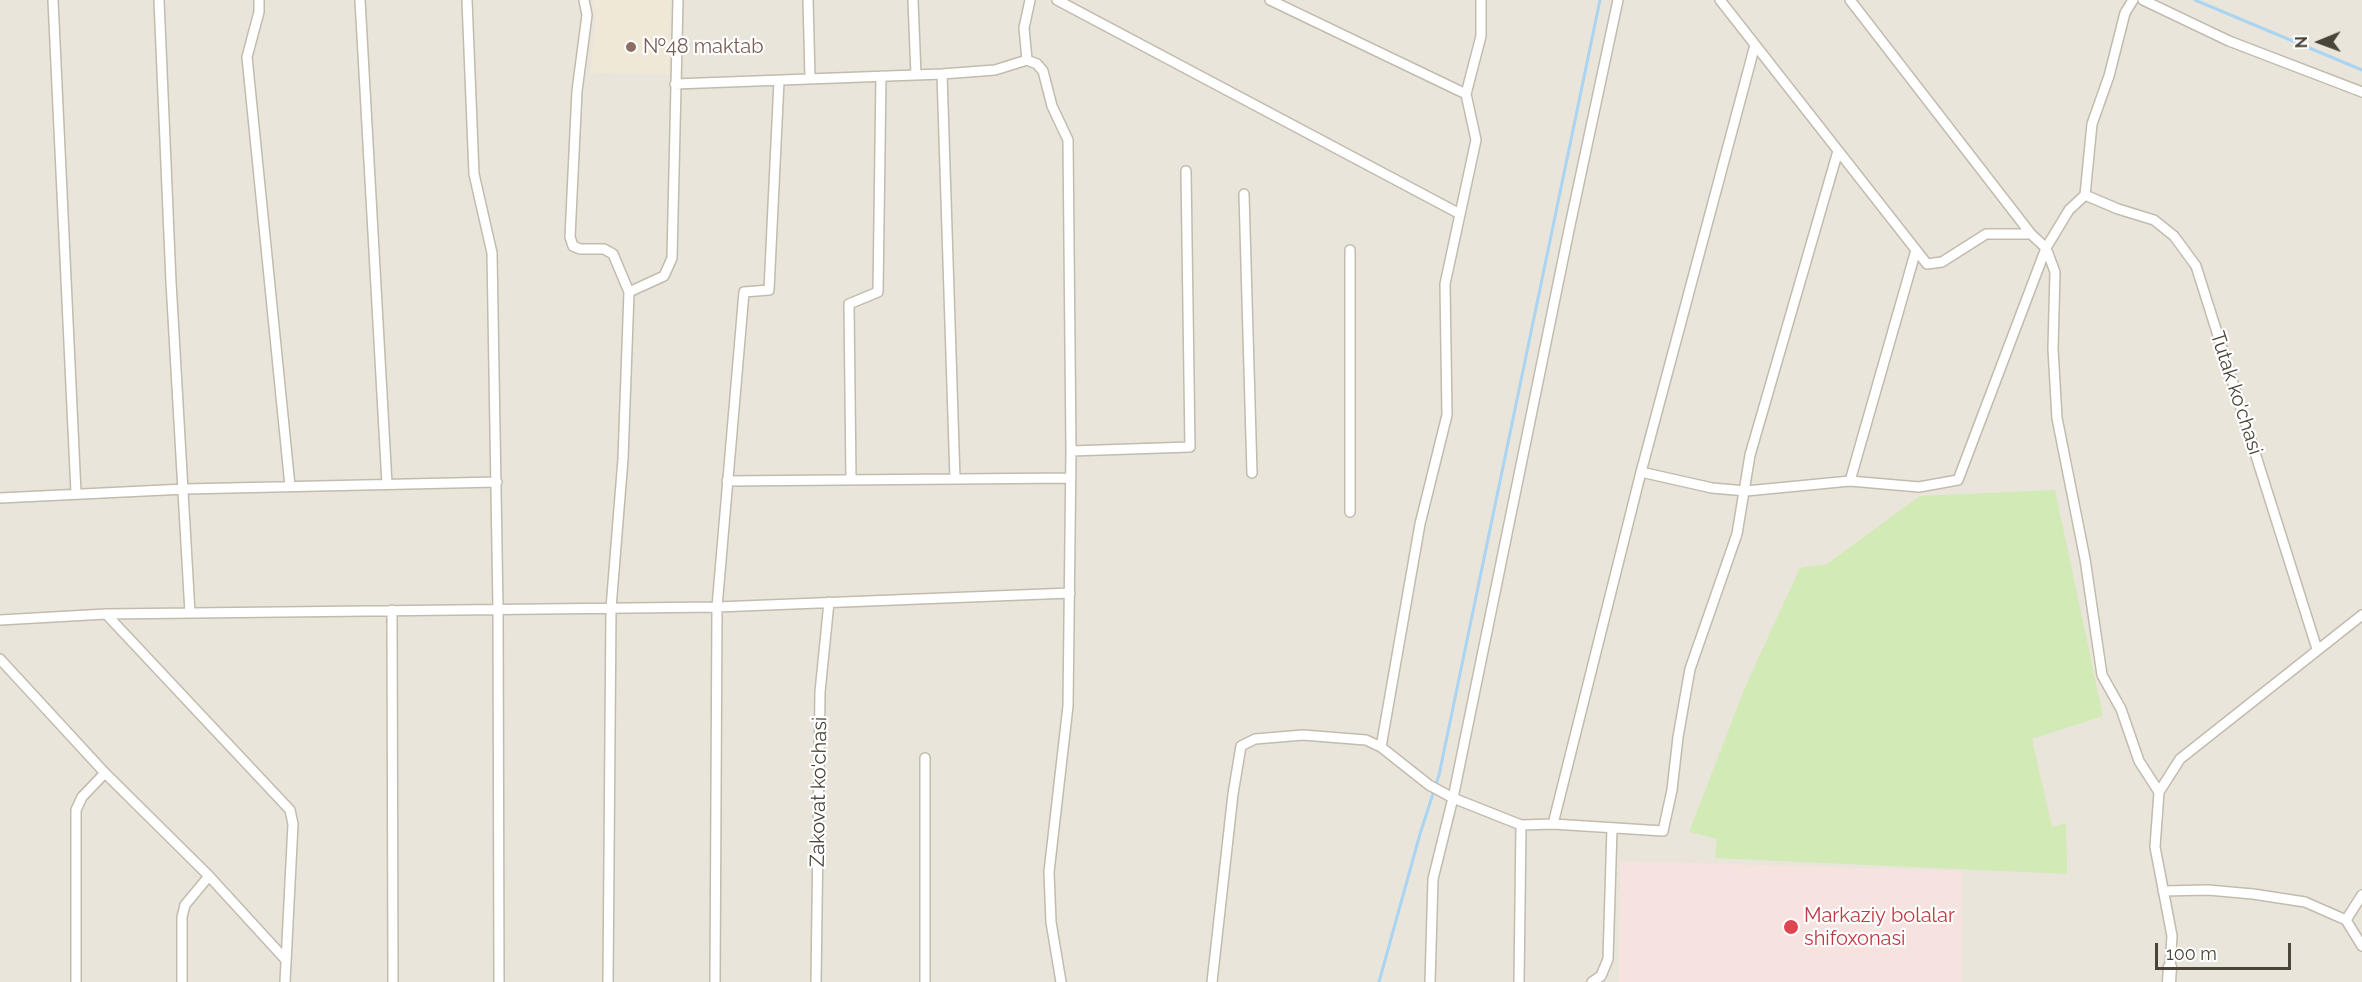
<!DOCTYPE html>
<html>
<head>
<meta charset="utf-8">
<style>
	body { margin:0 }
	#map { position:relative; width:2362px; height:982px; overflow:hidden; background:#f6f3ec; font-family:Raleway,sans-serif }
	canvas { display:block }
	.north { position:absolute; left:2290px; top:12px; width:60px; height:60px; -webkit-text-stroke:4px #fff; paint-order:stroke; rotate:269deg; font-size:16px; font-weight:700; line-height:24px; text-align:center; color:#4b4439 }
	.north::after { content:''; display:block; margin:auto; width:21px; height:27px; background:#4b4439; clip-path:polygon(50% 0,100% 100%,50% 72%,0 100%) }
	.scale { position:absolute; left:2155px; top:943px; width:136px; height:27px; box-sizing:border-box; border:3px solid #4b4439; border-top:0; padding-left:8px; font-size:18px; line-height:21px; white-space:nowrap; color:#4b4439; -webkit-text-stroke:4px #fff; paint-order:stroke }
</style>
</head>
<body>
<div id="map">
<canvas width="2362" height="982"></canvas>
<div class="north">N</div>
<div class="scale">100 m</div>
</div>
<script>
const ctx = document.querySelector('canvas').getContext('2d');
ctx.lineJoin = 'round';
function fillPath(path, color) {
  ctx.fillStyle = color;
  ctx.fill(path, 'evenodd');
}
function poly(rows) {
  const path = new Path2D();
  for (const r of rows) {
    path.moveTo(r[0], r[1]);
    for (let i = 2; i < r.length; i += 2) path.lineTo(r[i], r[i + 1]);
  }
  return path;
}
function trace(path, color, width, dash) {
  ctx.strokeStyle = color;
  ctx.lineWidth = width;
  ctx.lineCap = dash ? 'butt' : 'round';
  ctx.setLineDash(dash || []);
  ctx.stroke(path);
}
function drawText(font, color, halo, rows, align = 'center') {
  ctx.font = font + ' Raleway,sans-serif';
  ctx.lineWidth = 4.5;
  ctx.setLineDash([]);
  ctx.textBaseline = 'middle';
  ctx.strokeStyle = halo;
  ctx.fillStyle = color;
  for (const [text, x, y, turn = 0] of rows) {
    ctx.save();
    ctx.translate(x, y);
    ctx.rotate((+turn || 0) * Math.PI / 180);
    ctx.textAlign = isNaN(turn) ? turn : align;
    if (halo) ctx.strokeText(text, 0, 0);
    ctx.fillText(text, 0, 0);
    ctx.restore();
  }
}
fillPath(poly([
	[0,0,2362,0,2362,982,0,982]
]), '#eae5da');
fillPath(poly([
	[592,0,670,0,669,74,590,73,596,20]
]), '#efe8d6');
fillPath(poly([
	[1620,861,1962,871,1962,982,1619,982]
]), '#f6e3e0');
fillPath(poly([
	[2055,490,2103,716,2032,739,2052,827,2066,823,2067,874,1715,858,1717,839,1689,832,1746,685,1800,568,1827,564,1920,496]
]), '#d2eab5');
trace(poly([
	[2195,0,2362,70],
	[1379,982,1420,834,1439,775,1600,0]
]), '#a9d4f2', 3);
const minor = poly([
	[53,0,76,493],
	[159,0,171,282,190,613],
	[259,0,259,12,247,57,290,486],
	[360,0,387,484],
	[467,0,474,174,492,253,498,608,499,982],
	[584,0,587,15,577,91,570,237,573,246,580,249,604,249,613,254,629,292,623,459,611,608,608,982],
	[808,0,810,78],
	[913,0,916,75],
	[1057,0,1460,214],
	[1270,0,1466,94],
	[1720,0,1927,264,1942,262,1986,234,2031,234],
	[1850,0,2031,234,2046,248,2055,272,2053,349,2057,418,2085,559,2102,675,2121,709,2139,761,2159,792],
	[2143,0,2229,41,2362,92],
	[1027,60,1024,28,1030,0],
	[942,74,955,479],
	[675,84,942,74,995,70,1027,60,1037,64,1043,71,1052,106,1068,140,1071,451,1068,706,1049,872,1051,922,1061,982],
	[1244,194,1252,473],
	[2085,195,2118,209,2154,220,2174,236,2196,266,2317,649],
	[629,292,664,276,672,258,678,0],
	[1071,451,1190,447,1186,171],
	[1641,472,1712,488,1746,491,1850,481,1919,487,1958,480,2046,248,2069,210,2085,195,2092,124,2109,76,2125,13,2133,0],
	[851,480,849,304,878,292,881,76],
	[727,481,1071,478],
	[1850,481,1916,250],
	[0,498,185,489,497,482],
	[1350,512,1350,250],
	[392,610,393,982],
	[106,614,290,810,293,824,285,982],
	[0,620,106,614,717,607,1070,593],
	[0,659,105,773,209,876,285,959],
	[1381,747,1420,524,1447,415,1445,284,1476,140,1466,94,1481,36,1481,0],
	[925,758,925,982],
	[1553,824,1641,472,1755,45],
	[2163,891,2208,890,2253,894,2305,902,2346,920],
	[2346,920,2362,946],
	[2346,920,2362,895],
	[2170,967,2172,936,2155,847,2159,792,2180,759,2362,615],
	[76,982,76,810,82,797,105,773],
	[182,982,182,917,185,905,209,876],
	[715,982,717,607,744,292,769,290,779,81],
	[816,982,820,692,829,602],
	[1212,982,1233,794,1241,746,1255,739,1303,735,1366,740,1381,747,1429,785,1453,798,1521,825,1553,824,1663,831,1672,790,1678,737,1690,669,1737,534,1750,455,1838,151],
	[1430,982,1433,879,1453,798,1569,230,1618,0],
	[1519,982,1521,825],
	[1592,982,1601,976,1608,959,1612,828]
]);
const tertiary = poly([
	[2169,982,2170,967]
]);
trace(minor, '#c2bbae', 12);
trace(tertiary, '#c2bbae', 15);
trace(minor, '#fff', 9);
trace(tertiary, '#fff', 12);
for (const [x, y, r, color] of [
	[631,47,6,"#8d6e63"],
	[1791,927,8,"#e0444e"]
]) {
  const dot = new Path2D();
  dot.arc(x, y, r, 0, 2 * Math.PI);
  ctx.fillStyle = color;
  ctx.fill(dot);
  trace(dot, '#fff', 2);
}
drawText('20px', '#785e54', '#fff', [
	["№48 maktab",643,47]
], 'left');
drawText('20px', '#4b4439', '#fff', [
	["Tutak ko'chasi",2236,393,72],
	["Zakovat ko'chasi",819,792,-89]
]);
drawText('20px', '#be3a42', '#fff', [
	["Markaziy bolalar",1804,916],
	["shifoxonasi",1804,939]
], 'left');
</script>
</body>
</html>
